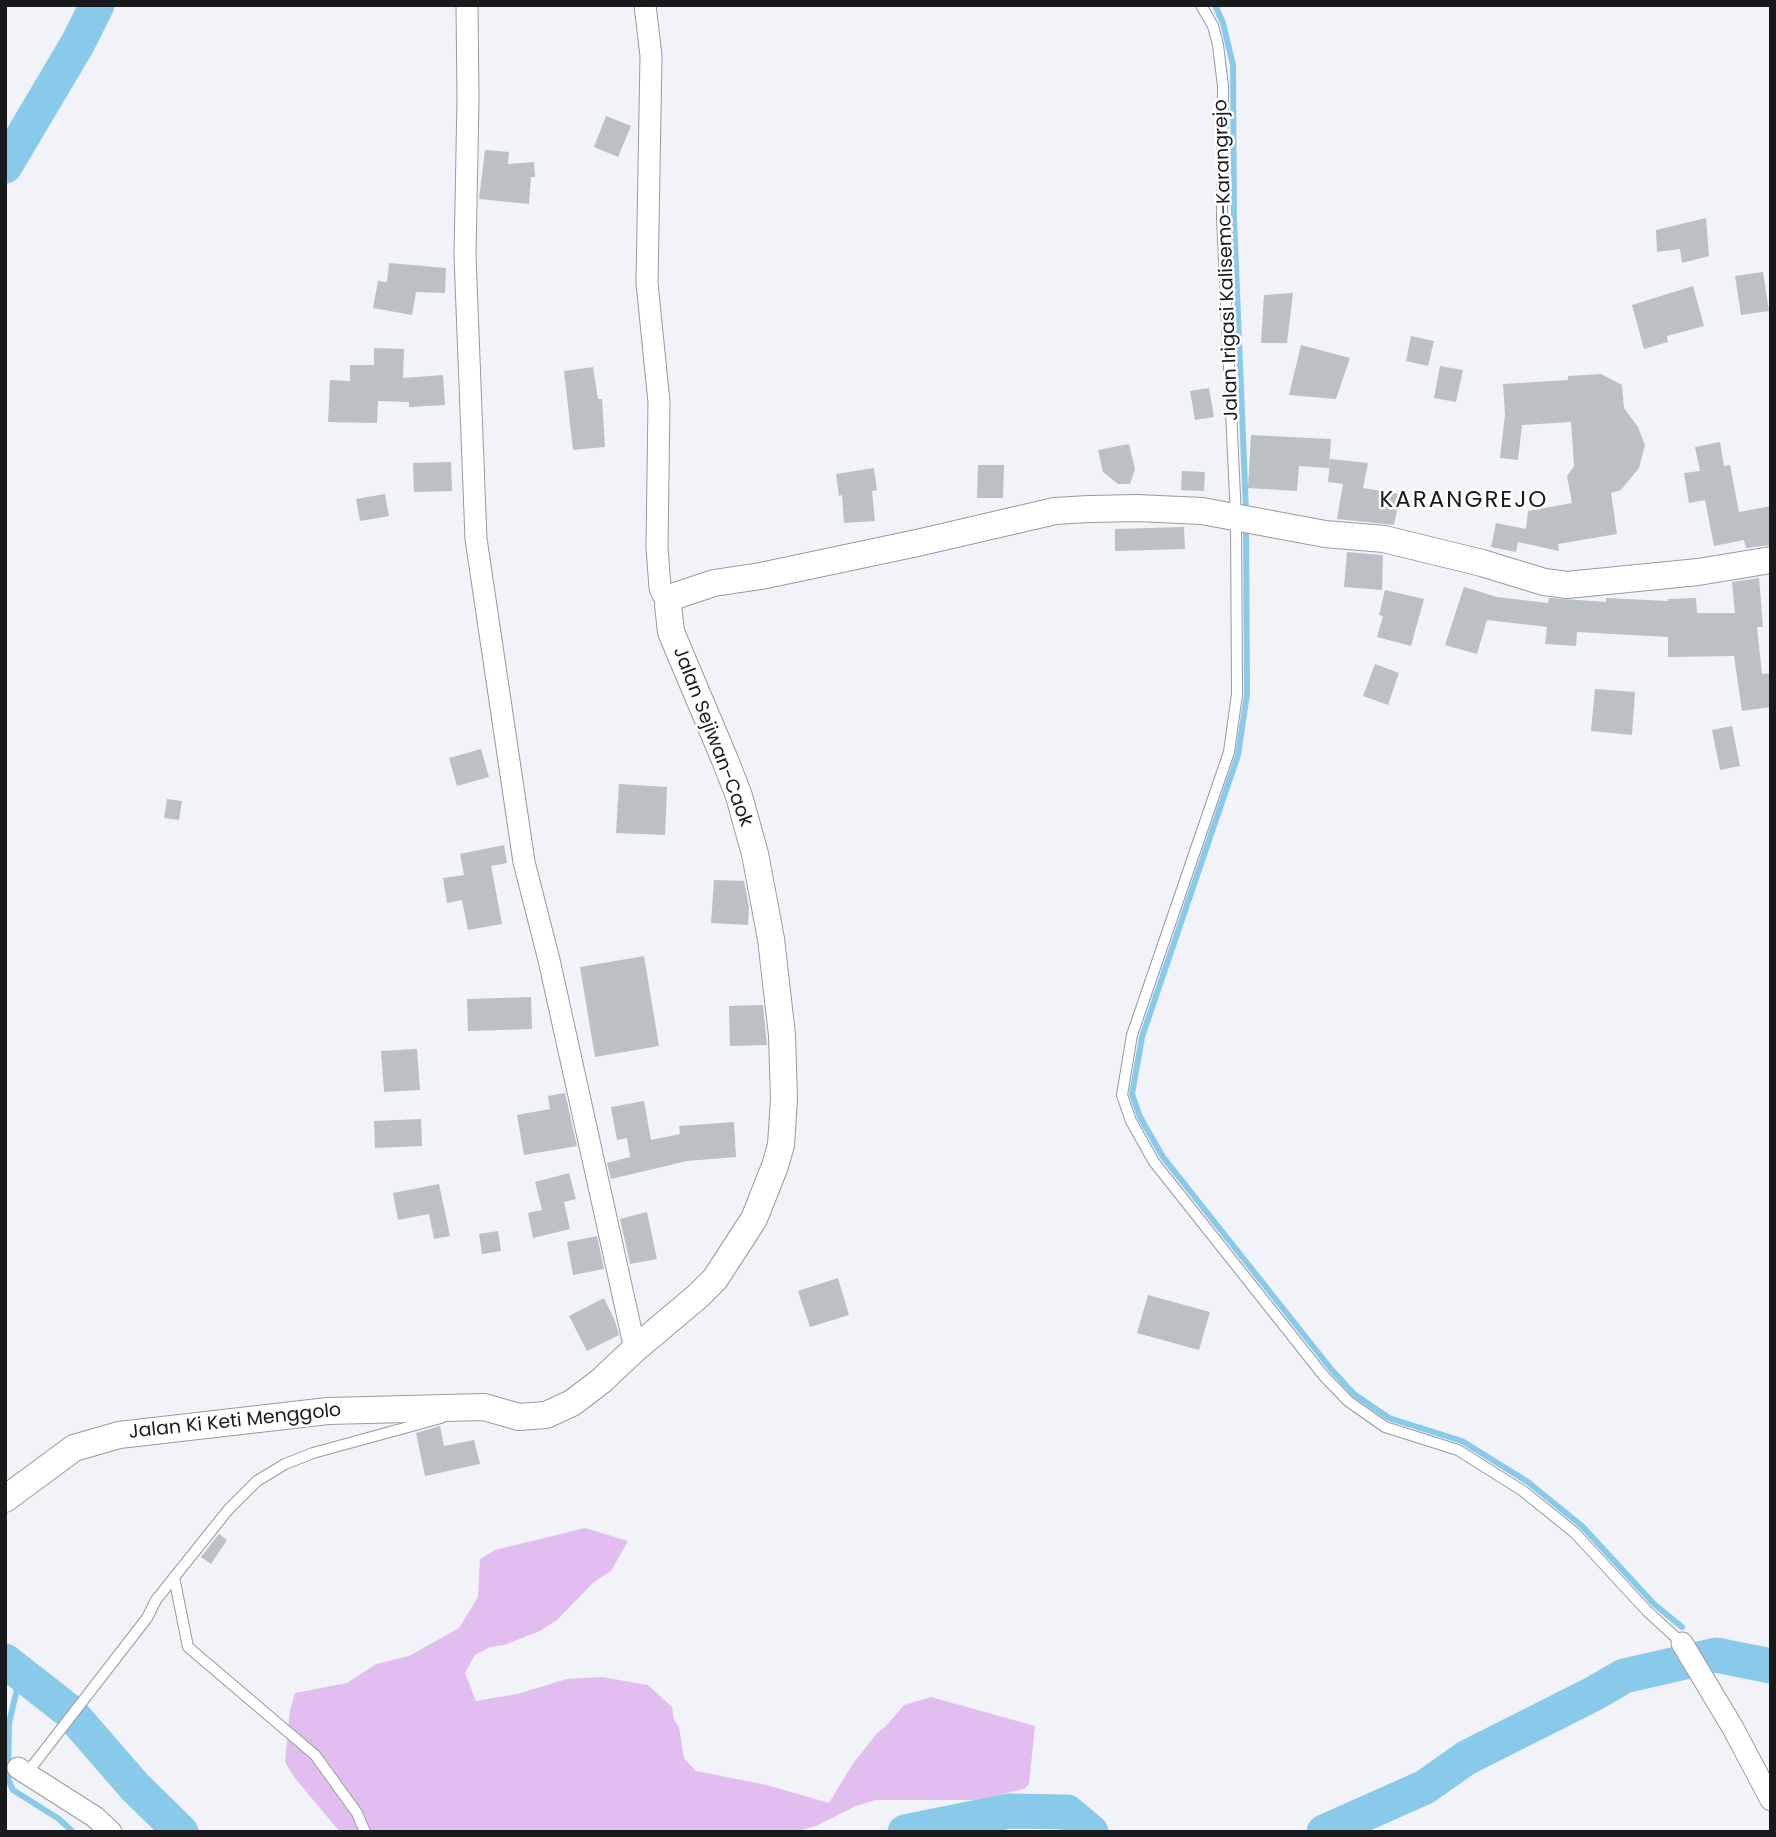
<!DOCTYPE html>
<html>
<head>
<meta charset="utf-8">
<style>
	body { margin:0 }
	#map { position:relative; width:1776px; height:1837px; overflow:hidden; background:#f1f3f9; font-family:Poppins,sans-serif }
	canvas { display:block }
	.frame { position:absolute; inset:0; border:7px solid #191a1c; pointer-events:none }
</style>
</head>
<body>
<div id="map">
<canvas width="1776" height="1837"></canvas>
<div class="frame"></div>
</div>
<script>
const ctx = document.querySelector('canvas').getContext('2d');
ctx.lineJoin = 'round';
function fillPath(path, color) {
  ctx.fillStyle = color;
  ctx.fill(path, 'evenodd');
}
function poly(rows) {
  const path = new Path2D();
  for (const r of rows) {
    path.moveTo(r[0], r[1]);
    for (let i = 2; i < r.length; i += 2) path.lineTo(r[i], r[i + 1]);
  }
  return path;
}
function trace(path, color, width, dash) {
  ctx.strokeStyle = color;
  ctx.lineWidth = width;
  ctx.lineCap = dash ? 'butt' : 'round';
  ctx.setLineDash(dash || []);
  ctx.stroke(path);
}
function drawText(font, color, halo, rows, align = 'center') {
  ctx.font = font + ' Poppins,sans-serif';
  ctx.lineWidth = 5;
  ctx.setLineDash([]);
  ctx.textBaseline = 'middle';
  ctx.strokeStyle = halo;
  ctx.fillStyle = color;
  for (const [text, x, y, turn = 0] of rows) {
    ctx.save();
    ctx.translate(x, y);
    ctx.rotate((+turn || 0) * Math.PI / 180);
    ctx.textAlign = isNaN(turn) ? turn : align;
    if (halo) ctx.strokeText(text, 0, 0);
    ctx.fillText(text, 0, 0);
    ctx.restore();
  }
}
fillPath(poly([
	[585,1528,628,1541,611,1571,594,1582,557,1620,540,1631,504,1645,490,1647,475,1655,465,1673,476,1701,517,1694,567,1679,602,1677,648,1685,672,1707,674,1720,679,1727,684,1758,696,1771,767,1785,829,1803,852,1765,877,1733,885,1727,904,1705,931,1697,1035,1726,1029,1784,1024,1789,977,1800,876,1800,856,1806,816,1826,795,1832,340,1832,294,1777,285,1762,290,1710,295,1693,347,1683,376,1664,409,1656,459,1628,478,1597,480,1559,495,1550]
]), '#e2bef0');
trace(poly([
	[1215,5,1223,23,1233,65,1234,218,1246,511],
	[1246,525,1247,694,1238,755,1142,1037,1132,1094,1140,1117,1163,1157,1331,1369,1354,1394,1389,1418,1462,1441,1528,1482,1582,1526,1654,1604,1682,1627],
	[21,1672,9,1723,8,1779,13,1790,59,1819,73,1832]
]), '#89caeb', 6);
trace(poly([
	[5,166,78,43,97,5],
	[5,1661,69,1711,135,1787,181,1832],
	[905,1832,1009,1811,1067,1812,1091,1832],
	[1324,1832,1425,1787,1466,1758,1593,1694,1624,1676,1716,1655,1771,1666]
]), '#89caeb', 35);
fillPath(poly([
	[606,116,631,126,618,157,594,147],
	[485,150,509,152,508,164,534,162,535,177,531,177,529,204,479,199],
	[1706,218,1709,256,1682,263,1680,249,1657,252,1656,230],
	[389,263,446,268,445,293,416,292,412,315,373,308,378,281,387,282],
	[1763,272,1769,311,1741,315,1735,276],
	[1693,286,1704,326,1667,336,1668,342,1644,349,1632,305],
	[1293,293,1287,343,1261,343,1264,295],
	[1411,336,1434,341,1428,366,1406,361],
	[1301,345,1350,358,1336,399,1289,395],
	[374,348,404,349,403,378,443,375,445,405,409,407,409,402,378,401,377,423,328,422,330,380,350,381,350,365,374,365],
	[1440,366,1463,370,1456,402,1434,398],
	[593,367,598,399,602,399,605,447,573,450,564,371],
	[1601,374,1622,385,1624,408,1638,427,1645,445,1639,468,1621,490,1611,493,1617,534,1558,544,1559,551,1518,542,1516,552,1491,547,1496,523,1526,529,1528,511,1572,503,1567,476,1574,466,1571,422,1522,425,1518,460,1500,458,1505,415,1503,384,1568,380,1568,376],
	[1209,388,1214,417,1195,420,1190,391],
	[1251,435,1331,439,1329,468,1299,466,1297,491,1248,488],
	[1720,442,1724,466,1730,465,1739,512,1771,506,1771,545,1746,548,1744,540,1714,546,1705,500,1689,503,1684,473,1700,471,1695,447],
	[1129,444,1135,469,1130,484,1118,484,1103,472,1098,450],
	[1330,459,1368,463,1363,488,1400,494,1394,525,1337,519,1343,484,1328,482],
	[451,462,452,491,414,492,413,463],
	[978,465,1004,465,1003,498,977,498],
	[874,468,877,490,872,491,875,521,844,523,842,495,839,496,836,474],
	[1182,471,1205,472,1204,491,1181,490],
	[385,494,389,516,360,521,356,499],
	[1184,527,1185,549,1115,551,1115,529],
	[1347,552,1383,555,1382,590,1344,587],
	[1759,578,1763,627,1757,627,1762,674,1771,673,1771,707,1742,711,1734,656,1668,657,1668,637,1577,632,1576,646,1545,644,1547,627,1487,620,1477,654,1445,645,1464,587,1497,597,1548,603,1549,598,1606,602,1606,598,1668,601,1668,599,1696,598,1697,613,1735,613,1732,582],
	[1385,590,1424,599,1411,646,1377,637,1383,616,1379,615],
	[1375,664,1399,673,1388,705,1363,696],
	[1595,689,1635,692,1632,735,1591,731],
	[1732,726,1740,766,1720,770,1712,730],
	[481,749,489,777,457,786,449,758],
	[619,784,667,787,665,835,616,833],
	[167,799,182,801,179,820,164,818],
	[504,845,507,863,491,866,502,924,468,930,462,900,447,903,443,878,464,875,460,854],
	[714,880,744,881,749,907,748,925,711,923],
	[644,956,659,1046,595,1057,580,967],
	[531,997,532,1029,468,1031,467,999],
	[763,1005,767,1045,730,1046,729,1006],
	[417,1049,420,1090,384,1092,381,1051],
	[565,1093,577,1146,524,1155,517,1115,550,1109,548,1096],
	[644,1101,651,1140,680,1134,679,1126,734,1122,736,1157,687,1161,611,1179,607,1163,630,1157,627,1138,617,1140,611,1107],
	[421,1119,422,1146,375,1148,374,1121],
	[569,1173,576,1199,564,1202,570,1229,533,1238,528,1213,542,1210,535,1182],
	[439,1184,450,1236,434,1239,429,1214,398,1220,393,1193],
	[647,1212,657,1259,630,1264,620,1219],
	[498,1231,501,1251,482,1254,479,1234],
	[597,1236,604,1269,573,1275,567,1242],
	[838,1278,849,1315,810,1327,798,1291],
	[1148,1295,1210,1312,1199,1350,1137,1333],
	[604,1298,615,1321,619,1335,587,1351,569,1316],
	[440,1426,444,1446,474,1440,480,1464,425,1476,416,1433],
	[219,1534,227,1540,211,1564,201,1557]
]), '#bbc0c5');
const service = poly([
	[1201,5,1213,26,1218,45,1223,86,1222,218,1236,518,1237,694,1229,752,1132,1035,1122,1095,1131,1121,1154,1162,1323,1375,1348,1401,1385,1427,1458,1450,1523,1491,1575,1533,1647,1611,1682,1643],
	[174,1577,188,1647,315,1755,357,1813,365,1832],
	[27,1773,147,1618,156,1600,228,1510,257,1481,285,1464,313,1453,441,1418]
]);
const minor = poly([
	[467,5,468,99,465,256,476,539,524,862,549,960,635,1349],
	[645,5,651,56,647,283,659,402,657,547,660,588,668,605],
	[1682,1643,1733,1728,1771,1800],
	[18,1768,95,1817,111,1832]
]);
const tertiary = poly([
	[5,1499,74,1448,119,1435,328,1411,484,1407,519,1417,546,1415,572,1403,601,1381,635,1349,698,1296,715,1279,754,1219,775,1166,781,1145,784,1099,782,1035,771,939,755,854,739,796,725,760,671,632,668,605,672,597,714,583,761,576,917,543,1055,511,1089,509,1137,508,1202,511,1325,534,1384,539,1482,563,1544,582,1567,585,1698,572,1771,560]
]);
trace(service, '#999aa0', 12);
trace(minor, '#999aa0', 23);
trace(tertiary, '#999aa0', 28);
trace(service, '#fff', 10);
trace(minor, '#fff', 21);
trace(tertiary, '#fff', 26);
drawText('19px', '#191a1c', '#fff', [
	["Jalan Irigasi Kalisemo-Karangrejo",1227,260,-92],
	["Jalan Sejiwan-Caok",712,737,69],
	["Jalan Ki Keti Menggolo",235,1422,-6]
]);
ctx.letterSpacing = '2px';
drawText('23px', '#191a1c', '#fff', [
	["KARANGREJO",1464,501]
]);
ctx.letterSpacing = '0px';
</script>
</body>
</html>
